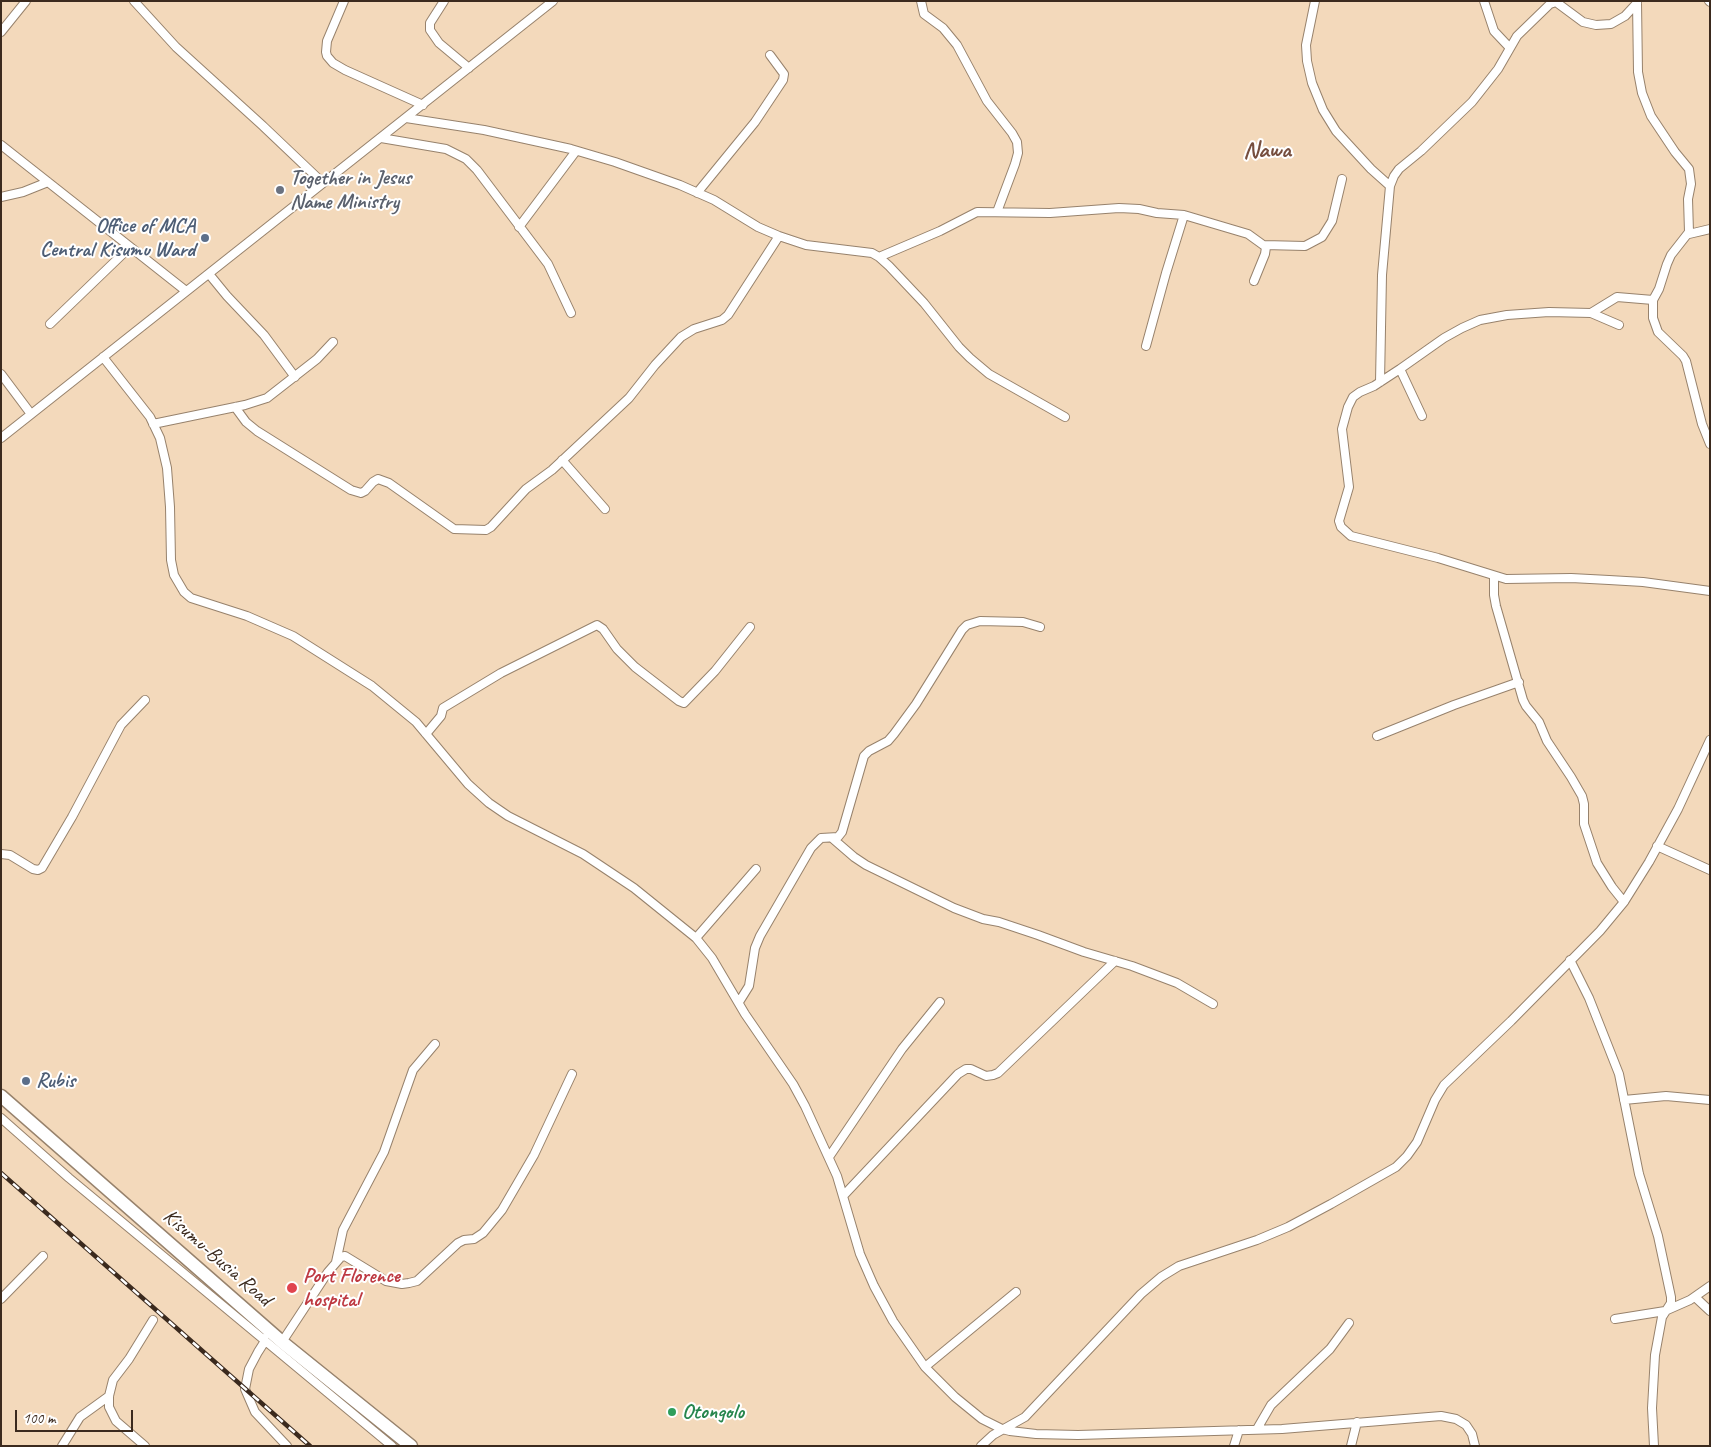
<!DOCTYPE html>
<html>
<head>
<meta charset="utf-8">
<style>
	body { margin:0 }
	#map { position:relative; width:1711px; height:1447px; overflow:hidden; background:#f3d9bb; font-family:Caveat,sans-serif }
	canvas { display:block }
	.frame { position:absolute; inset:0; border:2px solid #3b2a1e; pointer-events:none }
	.scale { position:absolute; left:15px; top:1410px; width:118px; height:22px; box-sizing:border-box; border:2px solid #3b2a1e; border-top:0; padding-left:6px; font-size:15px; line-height:18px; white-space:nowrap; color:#3b2a1e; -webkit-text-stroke:4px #fff; paint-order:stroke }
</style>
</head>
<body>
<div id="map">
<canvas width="1711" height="1447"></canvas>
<div class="frame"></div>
<div class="scale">100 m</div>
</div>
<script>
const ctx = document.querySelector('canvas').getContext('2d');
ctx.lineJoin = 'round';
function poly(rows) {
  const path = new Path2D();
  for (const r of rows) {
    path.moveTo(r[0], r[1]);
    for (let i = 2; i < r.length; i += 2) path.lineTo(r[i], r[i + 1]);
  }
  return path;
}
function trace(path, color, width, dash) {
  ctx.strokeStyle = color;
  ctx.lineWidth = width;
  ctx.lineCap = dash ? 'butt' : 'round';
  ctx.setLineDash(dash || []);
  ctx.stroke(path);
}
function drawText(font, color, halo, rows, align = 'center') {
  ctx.font = font + ' Caveat,sans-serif';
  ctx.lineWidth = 4;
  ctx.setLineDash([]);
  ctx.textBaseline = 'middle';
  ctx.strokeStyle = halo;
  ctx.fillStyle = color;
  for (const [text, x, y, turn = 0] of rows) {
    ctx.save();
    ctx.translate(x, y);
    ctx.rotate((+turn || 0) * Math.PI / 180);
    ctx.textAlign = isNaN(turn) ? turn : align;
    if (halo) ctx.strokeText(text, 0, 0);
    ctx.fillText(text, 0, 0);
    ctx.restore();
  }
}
const minor = poly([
	[134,1,176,47,263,126,323,183],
	[344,1,327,41,326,52,327,56,333,63,345,70,423,105],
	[444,1,430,23,430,30,439,43,469,68],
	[921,1,924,14,943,28,957,45,987,101,1012,133,1017,142,1018,153,1015,164,997,212],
	[1315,1,1306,45,1307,61,1312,83,1323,110,1336,131,1371,169,1390,186],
	[1484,1,1494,31,1510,48],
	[1709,1,1710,2],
	[1637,2,1638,72,1642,93,1651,116,1675,152,1689,169,1691,184,1688,199,1689,232,1671,255,1667,264,1659,289,1653,300,1653,318,1658,332,1683,356,1686,361,1702,424,1710,444],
	[1,32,26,1],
	[406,118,484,130,571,149,615,162,680,185,714,200,758,227,779,236,806,245,872,253,879,257,889,266,924,303,959,347,970,358,989,374,1065,417],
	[381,138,446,149,466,159,477,170,548,264,571,313],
	[1,145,186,291],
	[697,193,755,122,783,80,784,74,770,55],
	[1,197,23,192,48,182],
	[519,227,576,151],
	[1689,234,1710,229],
	[1264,245,1305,246,1322,237,1332,221,1342,179],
	[879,257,940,231,977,212,1050,213,1119,208,1139,209,1157,213,1184,215,1248,234,1266,247,1265,254,1254,281],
	[209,274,227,296,264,335,295,377],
	[1653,300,1617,297,1591,313,1549,312,1507,315,1480,320,1462,328,1444,338,1400,369,1374,386,1360,392,1353,397,1348,407,1342,429,1349,487,1339,521,1341,527,1351,536,1438,558,1506,579,1571,578,1609,580,1643,582,1710,591],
	[1591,313,1619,325],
	[50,324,130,247],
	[1146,346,1166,273,1184,215],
	[103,357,150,417,160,438,167,468,170,507,171,560,174,575,184,592,191,598,247,616,293,636,372,686,416,722,468,784,489,803,508,816,583,854,634,888,696,938,712,958,745,1014,793,1084,805,1106,837,1176,860,1254,874,1286,893,1321,925,1367,955,1397,982,1419,1002,1429,1010,1431,1036,1434,1078,1435,1282,1429,1441,1416,1456,1419,1466,1425,1472,1434,1475,1446],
	[1400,369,1422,416],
	[1,374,31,414],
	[1380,382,1382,275,1390,186,1394,176,1399,169,1421,151,1472,102,1498,69,1517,36,1550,4,1556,2,1583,22,1596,25,1611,24,1625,16,1637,3],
	[235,407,246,422,257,431,351,490,361,493,365,491,373,482,378,479,389,483,454,529,486,530,491,527,526,489,552,470,629,398,655,365,681,337,694,329,722,320,728,315,779,236],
	[153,424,245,405,267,398,317,359,333,342],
	[1,438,553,1],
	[562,460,605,509],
	[1494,576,1494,595,1496,606,1523,700,1526,706,1539,722,1547,741,1571,777,1582,796,1584,804,1584,824,1597,863,1612,887,1624,902],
	[426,734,441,716,443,708,501,673,597,625,603,629,617,649,635,667,679,701,684,703,715,671,750,627],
	[1377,736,1454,705,1519,682],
	[832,838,854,857,866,865,954,908,983,919,999,922,1038,935,1084,952,1132,966,1177,983,1213,1004],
	[1657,846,1710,870],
	[1,854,10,855,33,869,38,870,42,868,72,817,121,725,145,700],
	[696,938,756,869],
	[1570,960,1589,998,1619,1074,1639,1174,1658,1236,1671,1297,1671,1303,1662,1317,1655,1355,1652,1408,1654,1446],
	[739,1002,749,986,755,948,760,936,811,848,821,838,838,837,842,832,864,756,869,751,888,741,894,734,916,704,962,630,967,625,980,621,1023,622,1040,627],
	[1624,1100,1666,1096,1710,1100],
	[1,1118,69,1178,392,1446],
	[829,1157,902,1049,940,1002],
	[843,1196,958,1074,966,1069,971,1069,986,1076,993,1075,998,1073,1115,961],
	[336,1262,343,1230,384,1152,413,1070,435,1044],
	[1695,1297,1710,1311],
	[1,1299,43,1256],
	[1615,1319,1665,1311,1690,1300,1710,1286],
	[264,1338,265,1341,258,1352,249,1369,245,1389,255,1412,287,1446],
	[282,1342,328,1272,341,1257,345,1256,386,1281,402,1284,409,1283,417,1281,458,1243,464,1240,474,1239,483,1233,502,1210,534,1155,572,1074],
	[925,1367,1016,1292],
	[1257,1429,1271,1405,1330,1349,1349,1323],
	[62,1446,80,1417,109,1396],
	[145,1446,116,1421,109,1407,109,1396,113,1380,129,1359,153,1320],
	[981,1446,993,1435,1025,1417,1141,1294,1161,1277,1179,1266,1257,1240,1288,1227,1331,1204,1396,1167,1407,1156,1417,1142,1435,1100,1444,1085,1511,1021,1600,931,1624,902,1649,862,1678,809,1710,740],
	[1234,1446,1239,1430],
	[1351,1446,1357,1422]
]);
const trunk = poly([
	[1,1096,282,1342,411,1446]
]);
trace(minor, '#97826c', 10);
trace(trunk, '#97826c', 15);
trace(minor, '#fff', 8);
trace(trunk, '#fff', 12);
const rail = poly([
	[1,1173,310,1446]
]);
trace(rail, '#3b2a1e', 4.5);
trace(rail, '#fff', 2.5, [8]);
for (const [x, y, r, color] of [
	[280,190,5,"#6b7280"],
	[205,238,5,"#5c6f8a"],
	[26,1081,5,"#5c6f8a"],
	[292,1288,6,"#e0444e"],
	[672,1412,5,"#2e9e5b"]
]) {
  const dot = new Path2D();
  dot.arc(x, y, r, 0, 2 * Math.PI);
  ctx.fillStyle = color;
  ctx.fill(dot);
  trace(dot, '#fff', 2);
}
drawText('bold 21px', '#5b616d', '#fff', [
	["Together in Jesus",290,178],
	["Name Ministry",290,202]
], 'left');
drawText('bold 21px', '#4e5e75', '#fff', [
	["Office of MCA",195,226],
	["Central Kisumu Ward",195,250],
	["Rubis",36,1081,"left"]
], 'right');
drawText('21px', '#3b2a1e', '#fff', [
	["Kisumu-Busia Road",217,1258,41]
]);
drawText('bold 21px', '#be3a42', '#fff', [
	["Port Florence",303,1276],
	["hospital",303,1300]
], 'left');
drawText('bold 21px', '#27864d', '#fff', [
	["Otongolo",682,1412]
], 'left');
drawText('bold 24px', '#764e3e', '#fff', [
	["Nawa",1267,151]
]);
</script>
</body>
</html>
